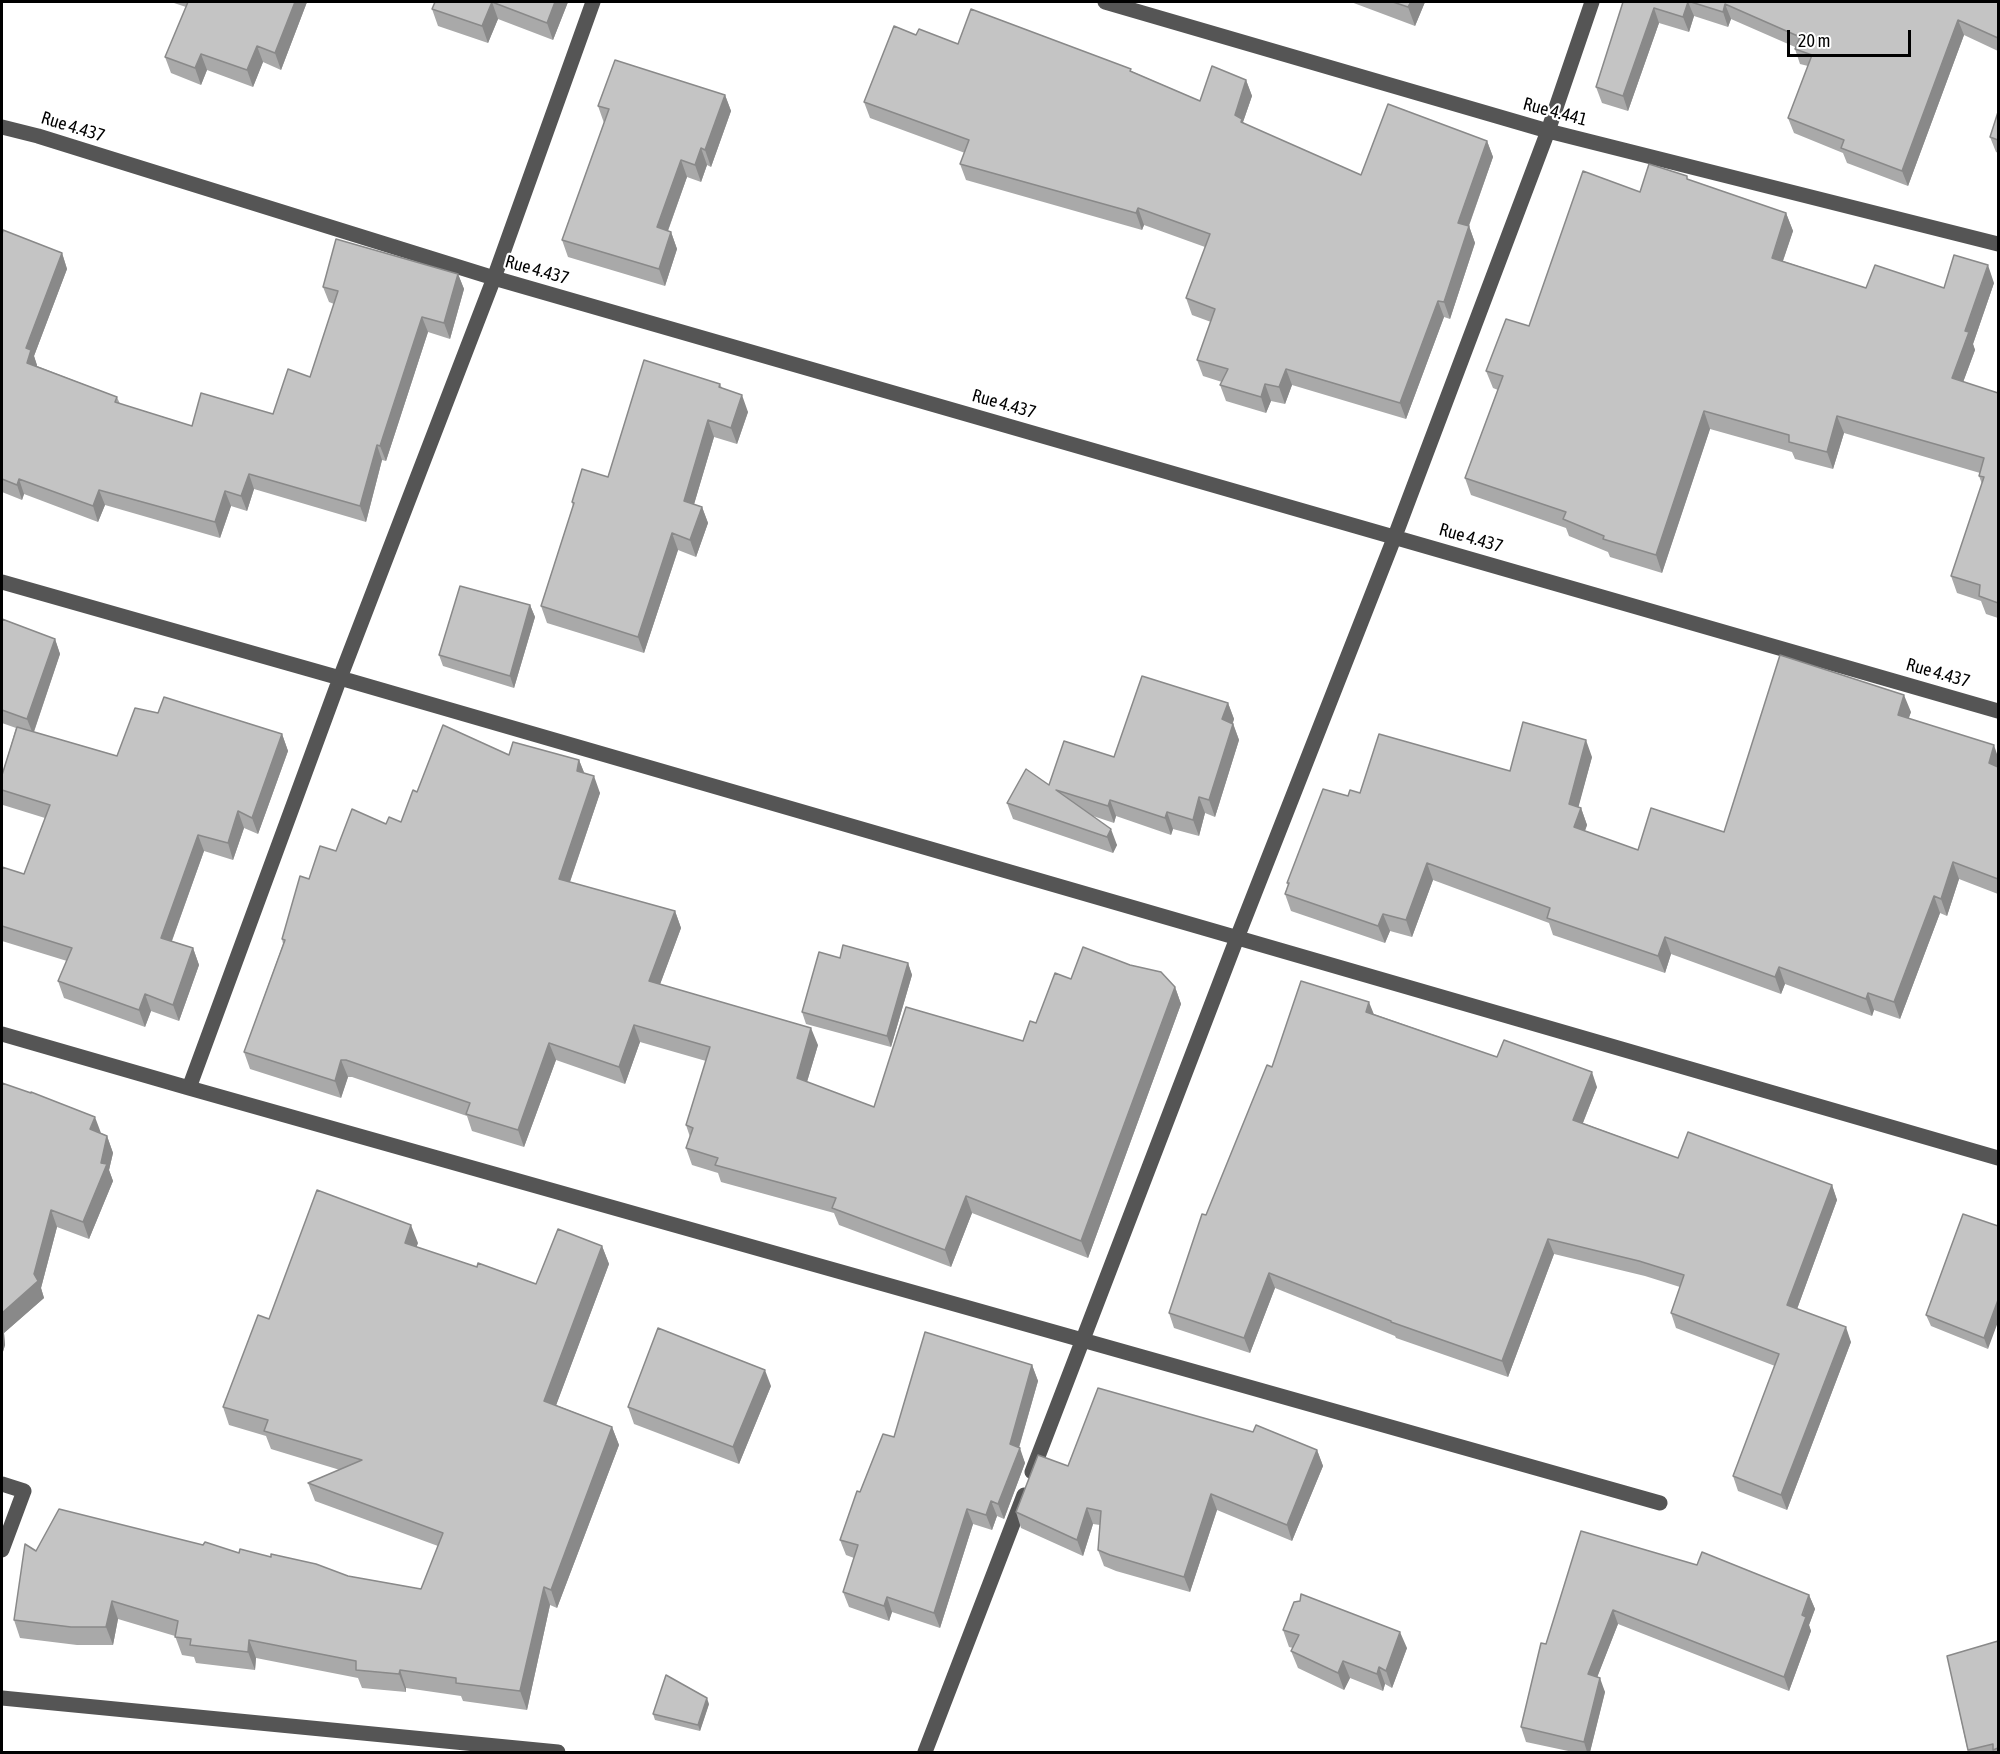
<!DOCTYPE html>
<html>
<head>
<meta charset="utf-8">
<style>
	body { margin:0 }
	#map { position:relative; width:2000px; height:1754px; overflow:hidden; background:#fff; font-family:"Asap Condensed",sans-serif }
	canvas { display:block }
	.frame { position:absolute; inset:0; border:3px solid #000; pointer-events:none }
	.scale { position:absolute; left:1787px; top:30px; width:124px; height:27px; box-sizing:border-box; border:3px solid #000; border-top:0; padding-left:8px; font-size:18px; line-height:21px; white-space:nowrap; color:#000; -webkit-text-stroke:4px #fff; paint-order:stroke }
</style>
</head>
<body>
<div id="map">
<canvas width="2000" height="1754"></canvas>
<div class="frame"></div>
<div class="scale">20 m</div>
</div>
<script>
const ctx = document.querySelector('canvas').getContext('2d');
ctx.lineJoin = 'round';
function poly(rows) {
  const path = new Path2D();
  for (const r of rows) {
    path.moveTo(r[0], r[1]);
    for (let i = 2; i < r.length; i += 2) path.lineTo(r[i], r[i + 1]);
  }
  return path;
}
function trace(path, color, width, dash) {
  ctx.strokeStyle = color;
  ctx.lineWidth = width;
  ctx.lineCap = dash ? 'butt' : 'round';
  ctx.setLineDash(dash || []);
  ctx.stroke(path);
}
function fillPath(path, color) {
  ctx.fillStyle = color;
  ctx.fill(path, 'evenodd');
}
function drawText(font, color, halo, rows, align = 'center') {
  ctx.font = font + ' "Asap Condensed",sans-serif';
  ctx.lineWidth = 4.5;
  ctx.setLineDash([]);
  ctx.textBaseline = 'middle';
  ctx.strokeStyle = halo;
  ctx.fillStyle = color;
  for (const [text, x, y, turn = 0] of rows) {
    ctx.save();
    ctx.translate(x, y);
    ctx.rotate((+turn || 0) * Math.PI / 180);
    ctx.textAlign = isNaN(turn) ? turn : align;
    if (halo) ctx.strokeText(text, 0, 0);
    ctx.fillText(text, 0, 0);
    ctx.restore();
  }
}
trace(poly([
	[1105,2,1548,131,1998,244],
	[2,127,38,136,494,278,1998,711],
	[2,582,340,678,1998,1158],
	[2,1034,189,1088,1660,1503],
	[189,1088,340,678,494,278,593,2],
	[1032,1472,1237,938,1395,536,1548,131,1592,2],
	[2,1484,24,1491,2,1550],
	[2,1698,558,1752],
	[925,1752,1024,1495]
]), '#555', 15);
fillPath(poly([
	[171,2,307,2,281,70,263,62,253,87,207,70,201,85,171,73,165,57,186,7],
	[435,2,568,2,553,40,498,19,488,43,438,26,432,9],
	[1351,2,1425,2,1415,26],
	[1623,2,1998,2,1998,51,1964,35,1908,186,1847,163,1843,153,1794,133,1788,118,1808,66,1800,64,1795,49,1795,47,1731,19,1728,27,1694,16,1689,32,1659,23,1628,111,1602,103,1596,87],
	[916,35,958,44,1131,69,1131,71,1200,101,1246,80,1252,96,1243,122,1244,124,1361,175,1487,141,1493,157,1469,226,1475,243,1450,319,1444,317,1406,419,1292,385,1285,404,1271,401,1266,413,1226,401,1220,385,1222,382,1203,376,1197,360,1211,322,1192,315,1186,298,1205,247,1144,225,1142,230,966,180,960,164,965,153,870,118,864,102],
	[725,95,731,111,711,167,707,165,701,182,687,177,668,231,671,232,677,249,665,286,568,257,562,240,604,123,598,106],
	[1998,112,1998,153,1996,152,1990,137],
	[1689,180,1786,213,1793,231,1783,261,1866,288,1944,288,1994,283,1973,344,1975,350,1963,382,1998,393,1998,618,1986,614,1981,601,1957,593,1951,576,1982,484,1979,476,1980,473,1844,433,1833,469,1795,459,1792,452,1710,429,1662,573,1610,557,1608,552,1569,536,1566,528,1471,495,1465,478,1498,390,1493,388,1486,371,1529,326,1640,192],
	[2,235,62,253,67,269,34,356,37,366,117,397,120,404,192,426,273,414,310,377,334,304,329,302,323,287,458,274,464,289,450,339,428,332,386,461,382,460,366,522,254,489,247,511,231,506,220,538,105,505,98,522,24,494,22,500,2,492],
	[720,384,722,388,748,412,737,444,714,437,694,504,702,507,708,523,696,557,678,550,644,653,547,623,541,606,573,506,572,502,608,477],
	[530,605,535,617,514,688,443,666,439,655],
	[2,619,55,639,60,654,34,732,117,756,158,713,282,734,288,751,258,834,244,828,233,860,204,851,172,941,193,948,199,965,179,1021,151,1011,145,1027,64,998,58,981,67,961,2,941,2,867,24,874,45,818,3,805,2,801,2,775,16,728,2,723],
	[1228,703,1234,719,1233,723,1239,740,1215,817,1205,813,1199,836,1173,829,1171,835,1116,816,1114,823,1093,816,1117,845,1113,853,1013,819,1007,803,1114,757],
	[1911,712,1908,719,1998,757,1998,894,1959,879,1947,916,1940,913,1900,1019,1874,1010,1872,1016,1785,984,1781,994,1671,954,1665,973,1553,935,1549,923,1433,880,1412,937,1390,931,1385,943,1291,911,1285,894,1288,885,1287,883,1348,796,1360,793,1510,771,1592,757,1578,807,1581,808,1587,825,1585,831,1638,850,1724,832],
	[509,755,579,760,584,773,600,793,570,882,675,911,681,928,660,984,818,1045,807,1082,874,1107,1023,1041,1071,979,1175,987,1181,1004,1088,1258,972,1213,951,1267,839,1225,834,1213,721,1182,718,1173,692,1165,686,1148,690,1137,686,1125,706,1061,640,1042,625,1084,556,1060,524,1147,472,1131,467,1116,352,1077,348,1077,341,1098,250,1069,244,1052,283,944,282,939,309,879,336,851,386,824,401,822,417,792],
	[840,958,908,963,912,975,891,1047,806,1024,802,1012],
	[1374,1014,1497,1057,1597,1087,1583,1123,1678,1158,1832,1185,1837,1200,1797,1309,1851,1342,1787,1510,1738,1491,1733,1476,1775,1366,1676,1328,1671,1313,1680,1287,1645,1276,1554,1254,1508,1377,1396,1338,1395,1336,1275,1288,1250,1353,1174,1328,1169,1313,1206,1215,1272,1067],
	[2,1083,107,1136,113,1153,109,1170,113,1181,89,1239,57,1227,41,1288,44,1298,4,1333,5,1345,2,1355],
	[1963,1214,1988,1349,1931,1326,1926,1315],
	[418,1243,416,1247,477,1267,536,1284,602,1246,609,1264,556,1405,612,1427,619,1445,557,1608,550,1605,527,1710,463,1701,461,1696,406,1688,406,1692,362,1688,358,1678,256,1658,255,1670,196,1663,194,1657,182,1655,175,1636,118,1619,113,1645,77,1645,20,1638,14,1620,36,1551,203,1545,348,1576,421,1589,438,1546,315,1501,308,1483,340,1470,271,1449,266,1436,229,1425,223,1407,269,1319],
	[1032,1365,1038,1381,1019,1448,1025,1463,1004,1519,997,1516,992,1530,973,1524,940,1628,892,1612,889,1621,849,1607,843,1592,854,1558,846,1555,840,1540,860,1492,894,1437],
	[771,1386,739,1464,634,1424,628,1407],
	[1253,1432,1317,1450,1323,1466,1292,1541,1217,1510,1190,1592,1116,1571,1104,1566,1098,1550,1100,1525,1093,1524,1083,1556,1021,1528,1016,1512,1068,1466],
	[1697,1565,1809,1595,1815,1609,1809,1625,1811,1631,1789,1691,1618,1624,1597,1677,1605,1692,1590,1752,1573,1752,1526,1742,1521,1727,1546,1644],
	[1283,1630,1407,1648,1392,1688,1385,1684,1383,1691,1350,1678,1344,1690,1298,1668,1291,1651,1293,1648,1289,1647],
	[1998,1641,1998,1752,1968,1752,1947,1656],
	[709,1704,700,1731,655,1720,653,1714]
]), '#a9a9a9');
fillPath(poly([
	[295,2,307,2,281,70,275,53],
	[492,2,498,19,488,43,482,26],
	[555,2,568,2,553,40,547,23],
	[1411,2,1425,2,1415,26,1408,7],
	[1688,2,1694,16,1689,32,1683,17],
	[1725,4,1731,19,1728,27,1723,12],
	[1654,8,1659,23,1628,111,1623,96],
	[1958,20,1964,35,1908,186,1902,171],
	[257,46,263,62,253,87,247,70],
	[201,54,207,70,201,85,195,68],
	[1246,80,1252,96,1243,122,1248,135,1235,115],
	[725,95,731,111,711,167,705,150],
	[1487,141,1493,157,1464,239,1458,223],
	[701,148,707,165,701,182,695,165],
	[681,160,687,177,663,244,657,227],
	[1138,208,1144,225,1142,230,1136,213],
	[1786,213,1793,231,1778,275,1772,258],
	[1469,226,1475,243,1450,319,1444,302],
	[671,232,677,249,665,286,659,269],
	[62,253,67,269,34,356,37,365,32,378,27,363,26,348],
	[1988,265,1994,283,1973,344,1975,350,1958,396,1952,378,1965,331],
	[458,274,464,289,450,339,444,323],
	[1438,301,1444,317,1406,419,1400,403],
	[422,317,428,332,386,461,380,446],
	[1286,369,1292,385,1285,404,1279,387],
	[1265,384,1271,401,1266,413,1261,397],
	[742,395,748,412,737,444,731,428],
	[1704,411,1710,429,1662,573,1656,555],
	[1837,416,1844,433,1833,469,1827,452],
	[708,420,714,437,690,518,684,501],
	[377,445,382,460,366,522,360,506],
	[249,474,254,489,247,511,241,496],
	[19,479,24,494,22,500,17,485],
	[99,490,105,505,98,522,93,506],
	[225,491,231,506,220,538,215,522],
	[702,507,708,523,696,557,690,540],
	[672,533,678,550,644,653,638,637],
	[530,605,535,617,514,688,510,676],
	[55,639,60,654,33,734,27,719],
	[1904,695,1911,712,1904,732,1898,715],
	[1228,703,1234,719,1228,736,1222,719],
	[1233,724,1239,740,1215,817,1209,800],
	[282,734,288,751,258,834,252,818],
	[1586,740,1592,757,1575,820,1569,804],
	[1994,745,1998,757,1998,768,1989,763],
	[579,760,586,777,577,771],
	[594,776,600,793,565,896,559,879],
	[1199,797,1205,813,1199,836,1193,820],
	[1110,800,1116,816,1114,823,1108,806],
	[1581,808,1587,825,1580,844,1574,827],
	[238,811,244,828,233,860,228,843],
	[1167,812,1173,829,1171,835,1165,818],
	[1111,829,1117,845,1113,853,1107,837],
	[198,835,204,851,167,954,161,938],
	[1953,862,1959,879,1947,916,1941,899],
	[1427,863,1433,880,1412,937,1406,920],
	[1934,896,1940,913,1900,1019,1894,1002],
	[675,911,681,928,655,998,649,981],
	[1383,914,1390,931,1385,943,1378,926],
	[1665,937,1671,954,1665,973,1658,956],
	[193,948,199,965,179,1021,173,1005],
	[908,963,912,975,891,1047,887,1036],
	[1779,967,1785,984,1781,994,1775,977],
	[1175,987,1181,1004,1088,1258,1081,1241],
	[1868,993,1874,1010,1872,1016,1866,999],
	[145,994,151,1011,145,1027,139,1010],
	[1369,1002,1375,1017,1366,1012],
	[634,1025,640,1042,625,1084,619,1067],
	[811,1028,818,1045,803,1095,797,1078],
	[549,1043,556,1060,524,1147,518,1130],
	[341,1060,348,1077,341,1098,335,1081],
	[1592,1072,1597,1087,1578,1135,1573,1120],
	[95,1117,101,1133,90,1129],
	[107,1136,113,1153,109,1170,113,1181,89,1239,83,1222,101,1163],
	[1832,1185,1837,1200,1793,1320,1787,1305],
	[966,1196,972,1213,951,1267,945,1250],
	[51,1210,57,1227,41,1288,44,1298,4,1333,5,1345,2,1355,2,1313,34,1274],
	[411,1225,418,1243,411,1261,405,1243],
	[1548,1239,1554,1254,1508,1377,1502,1361],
	[602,1246,609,1264,551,1419,544,1401],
	[1269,1273,1275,1288,1250,1353,1244,1338],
	[1998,1300,1998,1322,1988,1349,1984,1338],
	[1846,1327,1851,1342,1787,1510,1781,1495],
	[1032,1365,1038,1381,1017,1454,1020,1448,1025,1463,1004,1519,998,1504,1010,1444],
	[765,1370,771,1386,739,1464,733,1447],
	[612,1427,619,1445,557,1608,551,1590],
	[1317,1450,1323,1466,1292,1541,1287,1525],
	[1211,1494,1217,1510,1190,1592,1184,1577],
	[991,1501,997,1516,992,1530,986,1515],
	[1087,1508,1093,1524,1083,1556,1077,1540],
	[967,1509,973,1524,940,1628,934,1613],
	[544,1587,550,1605,527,1710,520,1691],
	[1809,1595,1815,1609,1809,1625,1811,1631,1789,1691,1784,1677],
	[887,1597,892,1612,889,1621,884,1606],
	[112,1601,118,1619,113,1645,106,1627],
	[1613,1610,1618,1624,1593,1688,1588,1674],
	[1400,1632,1407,1648,1392,1688,1386,1671],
	[249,1640,256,1658,255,1670,248,1652],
	[1343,1661,1350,1678,1344,1690,1338,1673],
	[1379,1667,1385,1684,1383,1691,1377,1674],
	[400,1670,406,1688,406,1692,399,1674],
	[1600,1678,1605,1692,1590,1752,1587,1752,1584,1742],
	[707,1698,709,1704,700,1731,698,1725]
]), '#898989');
const building = poly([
	[188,2,295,2,275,53,257,46,247,70,201,54,195,68,165,57,188,2],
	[435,2,555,2,547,23,492,2,482,26,432,9,435,2],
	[1393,2,1411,2,1408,7,1393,2],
	[1623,2,1688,2,1683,17,1654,8,1623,96,1596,87,1623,2],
	[1691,2,1998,2,1998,38,1958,20,1902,171,1841,148,1844,140,1788,118,1812,55,1795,49,1800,37,1725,4,1723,12,1691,2],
	[971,9,1131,69,1130,71,1200,101,1212,66,1246,80,1235,115,1242,119,1241,122,1361,175,1388,104,1487,141,1458,223,1469,226,1444,302,1438,301,1400,403,1286,369,1279,387,1265,384,1261,397,1220,385,1228,369,1197,360,1215,309,1186,298,1210,234,1138,208,1136,213,960,164,969,140,864,102,894,26,916,35,919,29,958,44,971,9],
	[615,60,725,95,705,150,701,148,695,165,681,160,657,227,671,232,659,269,562,240,609,109,598,106,615,60],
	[1998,112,1998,140,1990,137,1998,112],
	[1649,164,1687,176,1687,179,1786,213,1772,258,1866,288,1875,265,1944,288,1954,255,1988,265,1965,331,1969,332,1952,378,1998,393,1998,603,1979,596,1980,585,1951,576,1984,477,1979,476,1984,458,1837,416,1827,452,1789,442,1789,435,1704,411,1656,555,1603,539,1604,536,1563,519,1566,512,1465,478,1503,376,1486,371,1506,319,1529,326,1583,171,1640,192,1649,164],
	[3,230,62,253,26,348,31,350,27,363,117,397,115,402,192,426,201,393,273,414,288,369,310,377,338,291,323,287,336,239,458,274,444,323,422,317,380,446,377,445,360,506,249,474,241,496,225,491,215,522,99,490,93,506,19,479,17,485,2,479,2,235,3,230],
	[644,360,720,384,719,387,742,395,731,428,708,420,684,501,702,507,690,540,672,533,638,637,541,606,574,503,572,502,582,469,608,477,644,360],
	[460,586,530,605,510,676,439,655,460,586],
	[2,619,55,639,27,719,2,710,2,619],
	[1780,655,1904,695,1898,715,1994,745,1989,763,1998,767,1998,879,1953,862,1941,899,1934,896,1894,1002,1868,993,1866,999,1779,967,1775,977,1665,937,1658,956,1547,918,1550,908,1427,863,1406,920,1383,914,1378,926,1285,894,1289,883,1287,883,1323,789,1348,796,1350,790,1360,793,1379,734,1510,771,1523,722,1586,740,1569,804,1581,808,1574,827,1638,850,1651,808,1724,832,1780,655],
	[1142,676,1228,703,1222,719,1233,724,1209,800,1199,797,1193,820,1167,812,1165,818,1110,800,1108,806,1056,790,1111,829,1107,837,1007,803,1026,769,1049,785,1064,741,1114,757,1142,676],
	[164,697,282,734,252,818,238,811,228,843,198,835,161,938,193,948,173,1005,145,994,139,1010,58,981,72,948,2,926,2,867,24,874,50,805,2,790,2,775,17,727,117,756,135,708,158,713,164,697],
	[443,725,509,755,513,742,579,760,577,771,594,776,559,879,675,911,649,981,811,1028,797,1078,874,1107,906,1007,1023,1041,1030,1021,1036,1023,1055,973,1071,979,1083,947,1130,965,1161,972,1175,987,1081,1241,966,1196,945,1250,832,1208,836,1198,715,1165,718,1158,686,1148,693,1128,686,1125,710,1047,634,1025,619,1067,549,1043,518,1130,466,1114,470,1103,346,1060,341,1060,335,1081,244,1052,285,940,282,939,300,876,309,879,320,846,336,851,352,809,386,824,389,817,401,822,413,790,417,792,443,725],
	[843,945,908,963,887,1036,802,1012,819,952,840,958,843,945],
	[1301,981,1369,1002,1366,1012,1497,1057,1504,1040,1592,1072,1573,1120,1678,1158,1688,1132,1832,1185,1787,1305,1846,1327,1781,1495,1733,1476,1779,1354,1671,1313,1684,1275,1639,1261,1548,1239,1502,1361,1391,1322,1391,1321,1269,1273,1244,1338,1169,1313,1202,1214,1206,1215,1267,1065,1272,1067,1301,981],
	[2,1083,31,1093,31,1092,95,1117,90,1129,107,1136,101,1163,107,1164,83,1222,51,1210,34,1274,38,1281,2,1313,2,1083],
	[317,1190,411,1225,405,1243,477,1267,478,1263,536,1284,558,1229,602,1246,544,1401,612,1427,551,1590,544,1587,520,1691,456,1683,456,1678,400,1670,399,1674,356,1670,356,1661,249,1640,248,1652,190,1645,191,1639,175,1637,178,1621,112,1601,106,1627,71,1627,14,1620,25,1544,36,1551,59,1509,203,1545,205,1542,239,1553,240,1549,271,1557,271,1554,316,1564,348,1576,421,1589,443,1533,308,1483,362,1460,264,1431,268,1420,223,1407,258,1315,269,1319,317,1190],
	[1963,1214,1998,1226,1998,1300,1984,1338,1926,1315,1963,1214],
	[658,1328,765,1370,733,1447,628,1407,658,1328],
	[925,1332,1032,1365,1010,1444,1020,1448,998,1504,991,1501,986,1515,967,1509,934,1613,887,1597,884,1606,843,1592,858,1545,840,1540,857,1491,860,1492,883,1434,894,1437,925,1332],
	[1098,1388,1253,1432,1256,1425,1317,1450,1287,1525,1211,1494,1184,1577,1110,1555,1098,1550,1101,1511,1087,1508,1077,1540,1016,1512,1038,1455,1068,1466,1098,1388],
	[1581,1531,1697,1565,1702,1552,1809,1595,1802,1615,1806,1617,1784,1677,1613,1610,1588,1674,1600,1678,1584,1742,1521,1727,1541,1643,1546,1644,1581,1531],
	[1301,1594,1400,1632,1386,1671,1379,1667,1377,1674,1343,1661,1338,1673,1291,1651,1299,1635,1283,1630,1294,1602,1300,1601,1301,1594],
	[1998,1641,1998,1748,1993,1750,1993,1744,1968,1750,1947,1656,1998,1641],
	[666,1675,707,1698,698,1725,653,1714,666,1675]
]);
fillPath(building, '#c4c4c4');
trace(building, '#898989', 1.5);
drawText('18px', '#000', '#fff', [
	["Rue 4.441",1555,112,15],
	["Rue 4.437",73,127,17],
	["Rue 4.437",537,270,16],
	["Rue 4.437",1004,404,16],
	["Rue 4.437",1471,538,16],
	["Rue 4.437",1938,673,16]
]);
</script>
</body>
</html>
